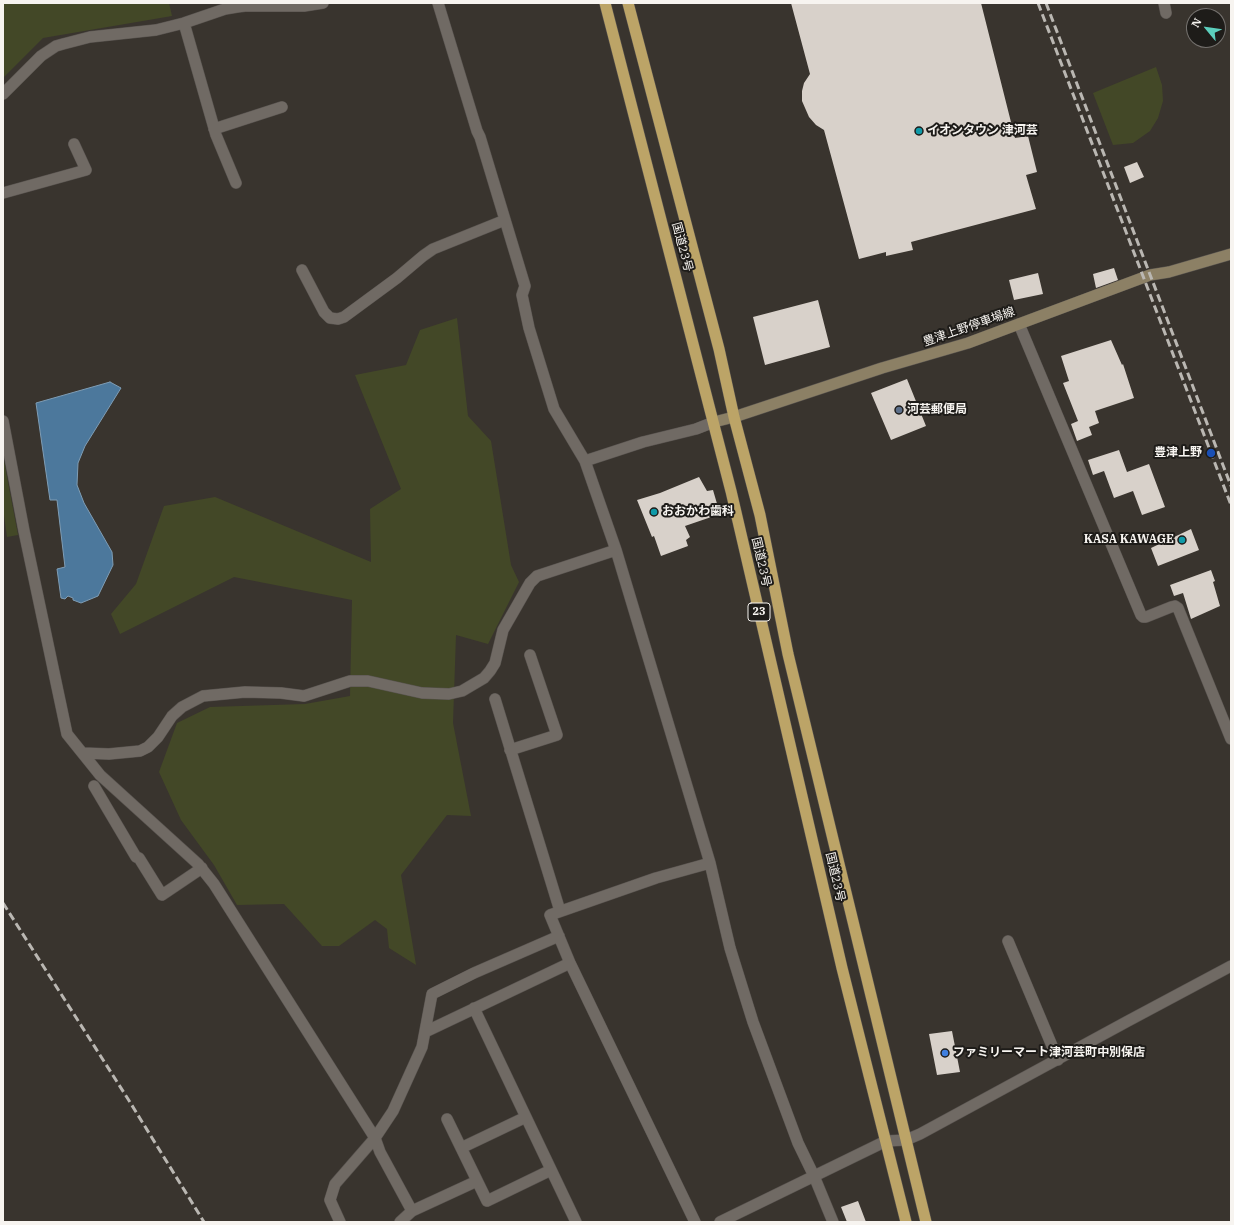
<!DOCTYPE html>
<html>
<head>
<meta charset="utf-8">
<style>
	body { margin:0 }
	#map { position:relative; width:1234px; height:1225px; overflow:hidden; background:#39342e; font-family:"IBM Plex Serif",serif }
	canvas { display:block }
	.frame { position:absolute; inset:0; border:4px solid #f7f4f0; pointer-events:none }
	.north { position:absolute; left:1186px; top:8px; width:40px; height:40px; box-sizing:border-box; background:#1e1c19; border:1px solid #75726f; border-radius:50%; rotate:299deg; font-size:11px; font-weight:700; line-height:16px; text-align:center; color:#f7f4f0 }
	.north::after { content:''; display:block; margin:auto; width:14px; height:18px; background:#5bcebc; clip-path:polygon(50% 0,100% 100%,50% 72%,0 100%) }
</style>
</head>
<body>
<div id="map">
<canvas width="1234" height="1225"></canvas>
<div class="frame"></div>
<div class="north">N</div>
</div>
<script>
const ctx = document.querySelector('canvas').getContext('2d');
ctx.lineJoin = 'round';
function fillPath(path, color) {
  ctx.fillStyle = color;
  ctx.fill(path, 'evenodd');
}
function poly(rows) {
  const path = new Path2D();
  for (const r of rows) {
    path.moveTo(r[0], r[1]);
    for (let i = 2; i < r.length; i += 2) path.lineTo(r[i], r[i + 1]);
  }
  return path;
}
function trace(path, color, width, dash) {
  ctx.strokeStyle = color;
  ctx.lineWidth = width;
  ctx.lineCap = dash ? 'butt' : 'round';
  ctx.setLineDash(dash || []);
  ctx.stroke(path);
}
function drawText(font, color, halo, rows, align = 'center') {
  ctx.font = font + ' "IBM Plex Serif","Noto Sans JP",serif';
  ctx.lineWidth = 4;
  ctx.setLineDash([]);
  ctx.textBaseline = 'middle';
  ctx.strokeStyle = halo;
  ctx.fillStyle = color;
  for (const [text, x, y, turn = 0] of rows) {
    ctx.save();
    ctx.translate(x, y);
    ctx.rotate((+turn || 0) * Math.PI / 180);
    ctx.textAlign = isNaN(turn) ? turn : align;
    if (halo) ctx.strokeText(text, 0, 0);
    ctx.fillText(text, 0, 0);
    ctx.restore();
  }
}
fillPath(poly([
	[3,3,169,3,172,16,43,38,3,78],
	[1156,67,1162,85,1163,101,1158,118,1150,131,1133,143,1113,145,1093,93],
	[457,318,468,416,491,441,511,565,519,582,488,644,456,635,453,723,471,816,447,815,401,875,416,965,389,948,387,929,375,920,339,946,322,946,284,904,237,905,214,865,181,820,159,772,177,723,210,707,305,704,350,696,352,600,234,577,120,634,111,614,136,584,164,506,215,497,371,562,370,509,401,489,355,375,406,365,420,330],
	[3,456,18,535,7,537,3,508]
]), '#434827');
const water = poly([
	[110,382,121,388,85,446,78,463,77,485,84,503,112,552,113,565,98,596,81,603,73,600,73,598,68,596,65,599,61,598,57,569,65,567,57,500,50,500,36,403,110,382]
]);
fillPath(water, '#4c789c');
trace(water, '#7f9db5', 1);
fillPath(poly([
	[791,3,981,3,1015,138,1028,136,1037,172,1026,175,1036,209,911,242,913,250,886,256,886,252,859,259,824,130,816,125,809,117,802,101,802,91,804,83,810,74],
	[1137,162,1144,177,1130,183,1124,167],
	[1114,268,1118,280,1096,288,1093,274],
	[1038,273,1043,294,1014,300,1009,280],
	[818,300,830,347,765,365,753,317],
	[1111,340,1122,365,1123,364,1134,398,1095,411,1099,423,1089,427,1092,435,1077,441,1071,424,1078,421,1063,383,1069,381,1061,356],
	[907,379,926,426,891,440,871,393],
	[1119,450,1127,472,1149,464,1165,507,1142,515,1133,491,1114,498,1104,471,1093,475,1088,460],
	[699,477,707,491,713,490,720,514,685,526,690,537,686,540,688,546,661,556,654,536,652,537,637,500,660,493],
	[1191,529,1199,550,1158,566,1151,548],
	[1211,570,1215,581,1213,582,1220,606,1191,619,1183,593,1174,596,1170,585],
	[952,1031,960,1072,937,1075,929,1034],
	[858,1201,866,1222,847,1222,841,1207]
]), '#d8d1ca');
const minor = poly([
	[438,3,477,131,480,137,525,286,522,295,529,328,554,409,585,461,616,550,710,863,730,948,753,1022,798,1143,814,1176,833,1222],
	[1164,3,1166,13],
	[184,23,216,135,236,183],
	[3,94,41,56,56,46,63,44,90,37,156,30,184,23,225,9,237,7,245,6,304,6,323,3],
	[214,129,282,107],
	[3,193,86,170,74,144],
	[302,270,324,312,330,318,338,319,344,317,397,278,423,256,433,249,505,220],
	[1019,324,1141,615,1143,617,1146,617,1171,607,1175,606,1178,608,1231,739],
	[3,421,24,531,67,734,100,775,198,864,214,884,375,1138,380,1152,412,1211,400,1222],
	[585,461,643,442,696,429,714,422],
	[495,699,560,911],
	[510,750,557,735,530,655],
	[83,753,109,754,140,751,148,747,158,737,172,716,182,707,203,696,245,692,281,693,304,696,350,681,368,681,422,693,449,694,462,691,484,678,490,671,495,663,503,630,530,583,537,576,616,550],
	[94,786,136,857,139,858,162,895,202,868],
	[1008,941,1058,1060],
	[474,1008,576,1222],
	[425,1032,570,963],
	[447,1119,487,1201,551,1170],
	[461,1148,526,1117],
	[412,1211,477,1181],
	[340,1222,330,1200,335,1184,375,1138,393,1111,422,1047,432,994,474,973,559,936],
	[695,1222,570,963,550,915,656,878,710,863],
	[720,1222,886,1141]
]);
const tertiary = poly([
	[886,1141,906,1140,920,1134,1128,1021,1231,966]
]);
const secondary = poly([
	[714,422,734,417,882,368,968,343,1150,275,1169,272,1231,254]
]);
const trunk = poly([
	[605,3,731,491,842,968,906,1222],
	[628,3,719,349,734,417,760,515,788,654,926,1222]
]);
trace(minor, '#58534f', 12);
trace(tertiary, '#58534f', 12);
trace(secondary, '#58534f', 12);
trace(trunk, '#58534f', 12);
trace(minor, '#706a64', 11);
trace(tertiary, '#706a64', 11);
trace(secondary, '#8c8065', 11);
trace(trunk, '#bca467', 11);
trace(poly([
	[1038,3,1231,505],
	[1046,3,1231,486],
	[3,903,128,1099,204,1222]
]), '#bab7b2', 3, [8, 4]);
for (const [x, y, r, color] of [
	[919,131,4,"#0f9aa8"],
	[899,410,4,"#5c6f8a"],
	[1211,453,5,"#1a4fb4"],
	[654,512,4,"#0f9aa8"],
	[1182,540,4,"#0f9aa8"],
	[945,1053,4,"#3f7fe0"]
]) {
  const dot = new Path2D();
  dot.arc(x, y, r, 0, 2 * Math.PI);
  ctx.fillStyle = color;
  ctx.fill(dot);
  trace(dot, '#1e1c19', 1.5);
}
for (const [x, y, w] of [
	[759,612,22]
]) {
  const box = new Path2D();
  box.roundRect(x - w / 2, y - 9, w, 18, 3);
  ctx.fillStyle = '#1e1c19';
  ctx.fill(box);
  trace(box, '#f7f4f0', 1);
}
drawText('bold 11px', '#f7f4f0', null, [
	["23",759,612]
]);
drawText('bold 12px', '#f7f4f0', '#1e1c19', [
	["イオンタウン 津河芸",927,131],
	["河芸郵便局",907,410],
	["豊津上野",1202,453,"right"],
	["おおかわ歯科",662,512],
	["KASA KAWAGE",1174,540,"right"],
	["ファミリーマート津河芸町中別保店",953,1053]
], 'left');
drawText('12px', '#f7f4f0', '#1e1c19', [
	["国道23号",682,247,75],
	["豊津上野停車場線",969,327,-19],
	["国道23号",761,562,77],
	["国道23号",835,877,77]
]);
</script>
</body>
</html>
